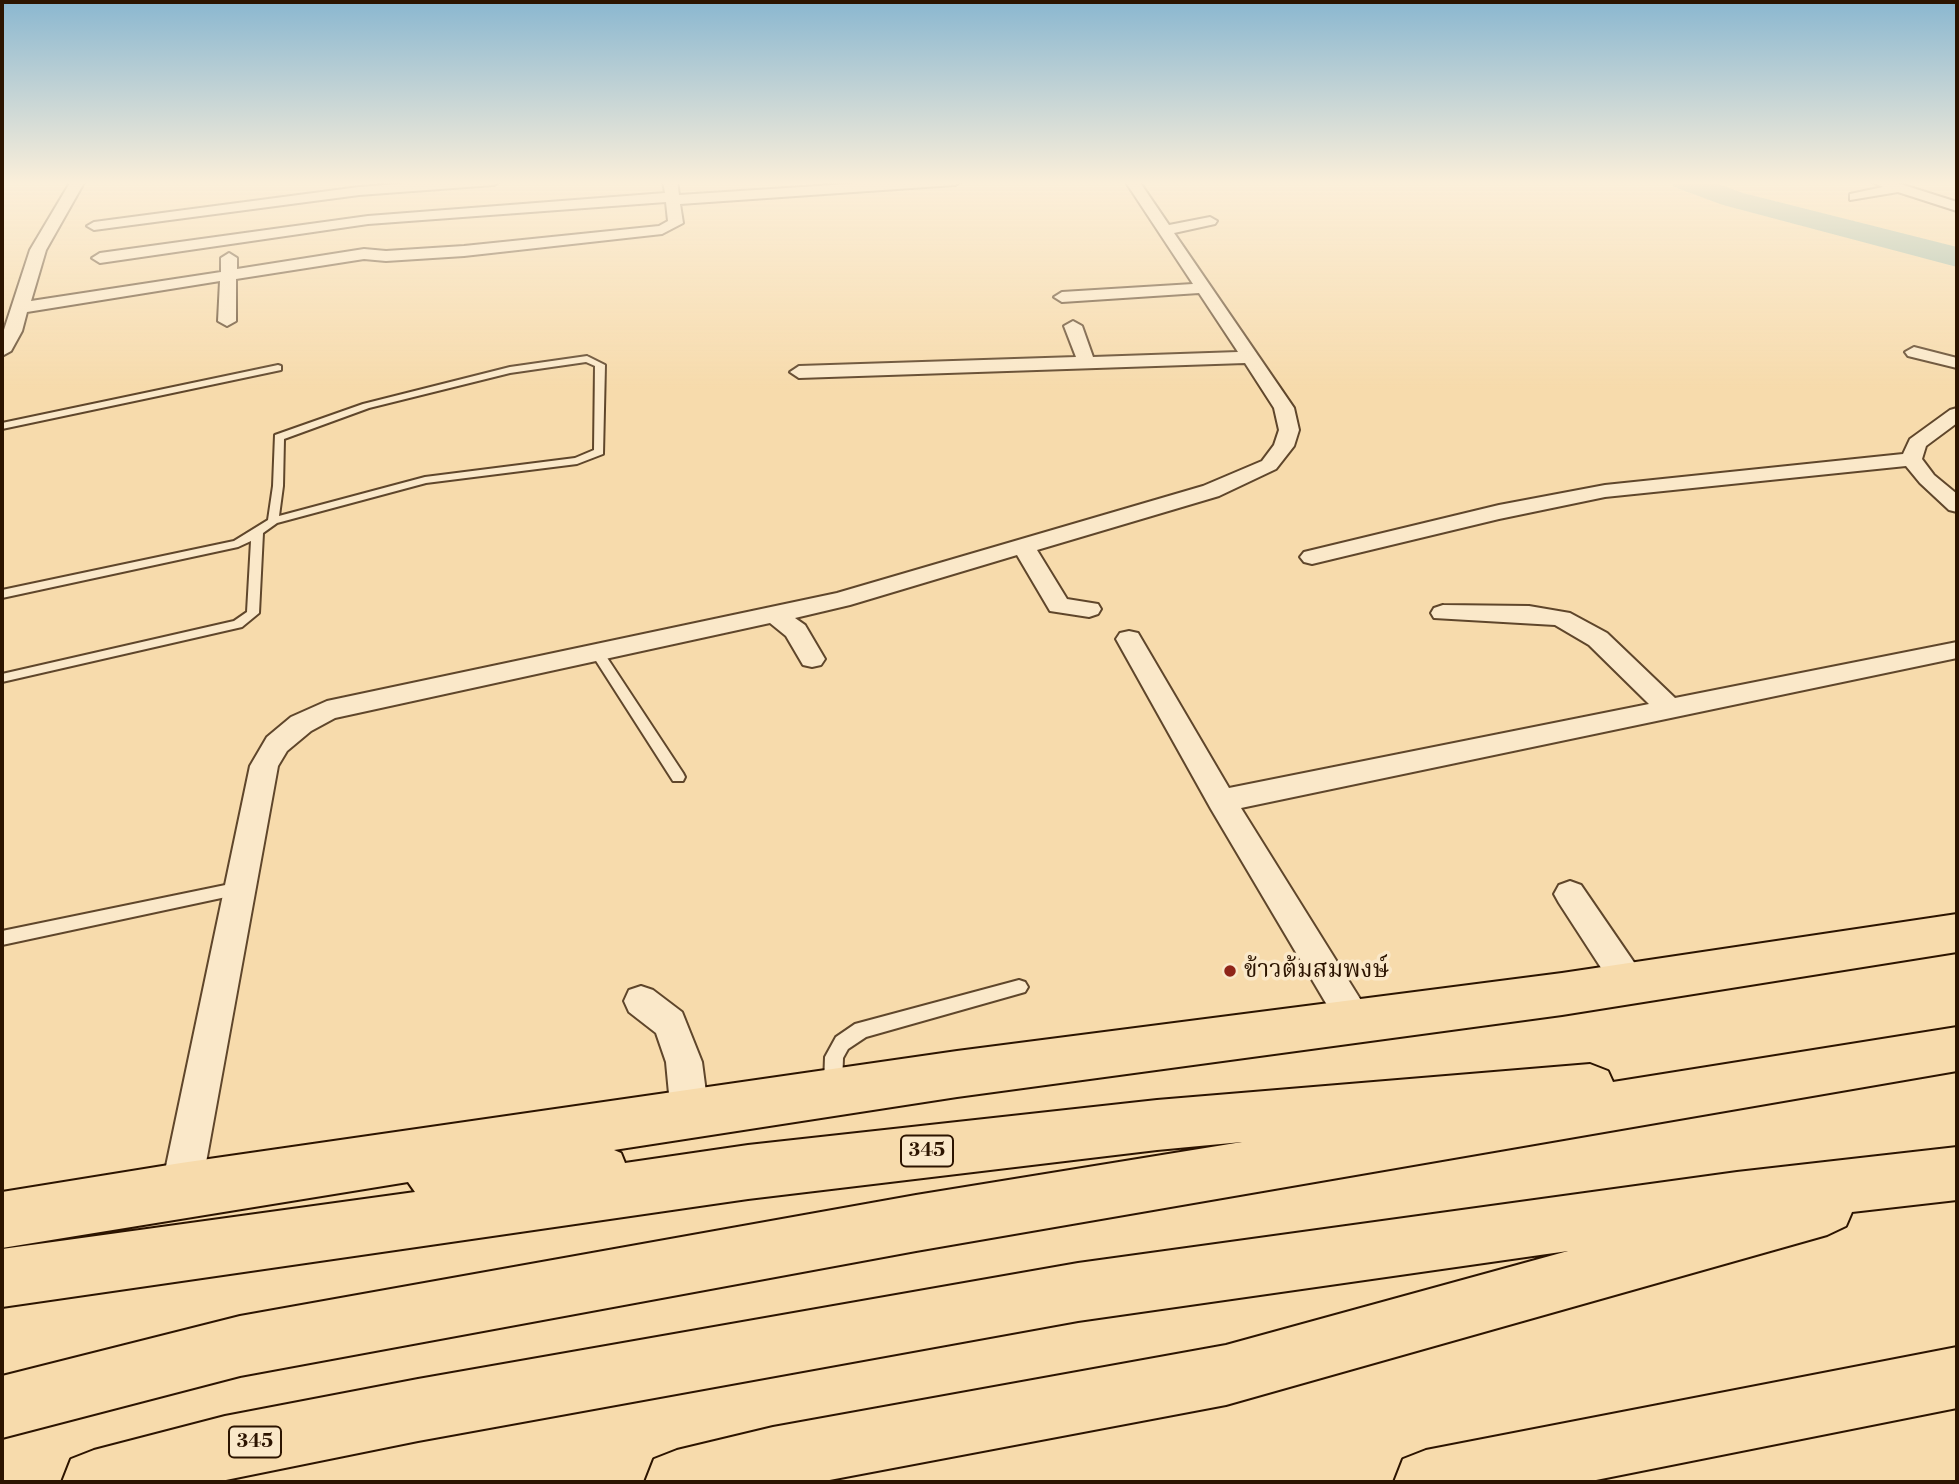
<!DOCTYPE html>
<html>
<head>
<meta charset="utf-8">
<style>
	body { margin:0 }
	#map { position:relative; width:1959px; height:1484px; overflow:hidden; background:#f7dbac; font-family:"Libre Bodoni",serif }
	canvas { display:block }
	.frame { position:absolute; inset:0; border:4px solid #2c1400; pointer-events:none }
</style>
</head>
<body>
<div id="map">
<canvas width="1959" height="1484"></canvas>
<div class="frame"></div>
</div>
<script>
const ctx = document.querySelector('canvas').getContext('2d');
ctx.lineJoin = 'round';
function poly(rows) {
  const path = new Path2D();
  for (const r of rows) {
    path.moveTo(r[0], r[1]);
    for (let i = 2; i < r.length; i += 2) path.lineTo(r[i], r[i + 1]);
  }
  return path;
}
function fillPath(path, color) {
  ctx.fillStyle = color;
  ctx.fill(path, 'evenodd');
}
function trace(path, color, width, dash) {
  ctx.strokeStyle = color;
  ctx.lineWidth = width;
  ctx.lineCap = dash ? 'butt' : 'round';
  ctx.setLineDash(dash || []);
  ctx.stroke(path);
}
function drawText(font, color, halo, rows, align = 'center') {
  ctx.font = font + ' "Libre Bodoni","Noto Serif Thai",serif';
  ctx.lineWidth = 7;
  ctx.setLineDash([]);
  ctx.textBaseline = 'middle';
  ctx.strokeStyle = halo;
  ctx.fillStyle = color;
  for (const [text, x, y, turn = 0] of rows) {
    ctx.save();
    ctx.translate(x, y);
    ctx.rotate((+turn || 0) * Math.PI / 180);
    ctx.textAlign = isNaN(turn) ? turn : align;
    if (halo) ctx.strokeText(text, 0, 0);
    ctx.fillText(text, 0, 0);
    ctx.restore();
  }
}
fillPath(poly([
	[1670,181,1710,181,1743,193,1957,247,1957,267,1723,205,1674,187,1670,181]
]), '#9dbbab');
const lane = poly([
	[587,356,605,365,603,454,577,464,426,483,277,523,263,533,259,613,242,627,2,682,2,674,234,621,247,612,251,541,238,547,2,598,2,590,234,541,268,520,273,486,275,435,363,404,510,367,587,356],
	[586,362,595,366,594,450,575,458,425,477,279,516,283,486,284,439,369,408,510,373,586,362],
	[278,365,281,366,281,370,2,429,2,423,278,365],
	[597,649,602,650,683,773,685,777,683,781,673,781,591,653,597,649],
	[240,882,246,883,248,888,246,893,240,894,2,945,2,931,240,882],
	[1019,980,1025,982,1028,987,1025,992,866,1037,848,1049,843,1058,842,1085,840,1091,833,1094,826,1091,824,1085,825,1057,836,1037,855,1024,1019,980]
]);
const street = poly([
	[71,181,85,181,46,250,31,301,221,272,221,258,229,253,237,258,237,269,364,249,386,251,464,246,659,226,668,221,666,202,368,224,100,263,92,258,100,253,368,216,665,193,663,181,677,181,679,195,894,181,962,181,955,185,680,204,683,223,662,234,464,256,386,261,364,259,236,279,236,321,227,326,218,321,220,281,27,312,22,331,11,351,2,356,2,336,30,250,71,181],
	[438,181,501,181,494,185,359,195,94,230,87,226,94,222,359,187,438,181],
	[1125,181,1139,181,1169,225,1210,217,1217,221,1215,224,1174,233,1294,408,1299,430,1294,446,1276,469,1219,496,1037,550,1067,599,1098,604,1101,609,1098,614,1089,617,1050,611,1017,555,850,605,795,618,805,625,825,659,821,665,812,667,803,665,786,636,770,623,335,718,311,731,287,751,278,766,201,1190,195,1204,181,1210,167,1204,161,1190,250,766,267,737,291,717,327,701,837,593,1203,486,1262,461,1274,445,1279,430,1274,408,1245,363,799,378,790,372,799,366,1076,357,1064,326,1073,321,1082,326,1093,357,1238,352,1199,293,1062,302,1054,297,1062,292,1193,284,1125,181],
	[1870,181,1891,181,1957,202,1957,211,1898,192,1850,200,1850,194,1883,187,1870,181],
	[1914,347,1957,358,1957,368,1908,356,1905,352,1914,347],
	[1957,408,1957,423,1926,446,1922,459,1934,475,1957,494,1957,512,1949,510,1920,483,1906,466,1605,497,1499,519,1312,564,1304,562,1300,557,1304,552,1499,505,1605,485,1903,454,1910,439,1950,410,1957,408],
	[1443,605,1529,606,1570,613,1607,633,1675,698,1957,642,1957,658,1241,808,1367,1010,1373,1021,1367,1032,1355,1037,1343,1032,1211,809,1116,639,1120,633,1129,631,1138,633,1229,788,1649,704,1589,645,1555,625,1434,618,1431,613,1434,608,1443,605],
	[1570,881,1581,885,1642,974,1647,984,1642,994,1630,999,1618,994,1559,903,1554,894,1559,885,1570,881],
	[641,986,653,990,682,1012,702,1062,709,1115,703,1128,690,1133,677,1128,671,1115,666,1062,656,1033,629,1012,624,1001,629,990,641,986]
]);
const primary = poly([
	[1957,914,1957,952,1562,1015,957,1097,614,1150,621,1153,625,1163,748,1145,1157,1100,1590,1064,1608,1071,1613,1082,1957,1027,1957,1071,916,1251,240,1376,2,1438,2,1376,240,1316,916,1195,1242,1142,1157,1150,748,1199,2,1307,2,1249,415,1192,408,1182,2,1248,2,1192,181,1163,957,1051,1562,973,1957,914],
	[1957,1147,1957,1200,1852,1212,1846,1226,1827,1235,1226,1405,819,1482,645,1482,654,1459,677,1450,773,1427,1226,1345,1568,1251,1078,1321,418,1441,216,1482,62,1482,71,1459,94,1450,225,1416,418,1379,1078,1263,1737,1172,1957,1147],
	[1957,1347,1957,1408,1586,1482,1394,1482,1403,1459,1426,1450,1957,1347]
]);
trace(lane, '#5f462b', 4);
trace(street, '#5f462b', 4);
trace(primary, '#2c1400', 4);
fillPath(lane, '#fae8c9');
fillPath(street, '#fae8c9');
fillPath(primary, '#f7dbac');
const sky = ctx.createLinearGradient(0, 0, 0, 389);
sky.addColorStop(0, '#8ab7d0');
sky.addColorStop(0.47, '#fbefda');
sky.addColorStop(1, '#fbefda00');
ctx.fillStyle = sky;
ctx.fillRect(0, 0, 1959, 389);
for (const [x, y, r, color] of [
	[1230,971,7,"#8f2418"]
]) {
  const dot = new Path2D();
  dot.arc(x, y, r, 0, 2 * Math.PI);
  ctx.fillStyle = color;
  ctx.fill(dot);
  trace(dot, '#fae8c9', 2.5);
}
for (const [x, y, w] of [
	[927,1151,52],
	[255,1442,52]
]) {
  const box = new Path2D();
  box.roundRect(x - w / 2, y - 15.5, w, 31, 5);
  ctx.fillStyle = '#fae8c9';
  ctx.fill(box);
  trace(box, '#2c1400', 2);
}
drawText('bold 19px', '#2c1400', null, [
	["345",927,1151],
	["345",255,1442]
]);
drawText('24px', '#2c1400', '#fae8c9', [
	["ข้าวต้มสมพงษ์",1244,971]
], 'left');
</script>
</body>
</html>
